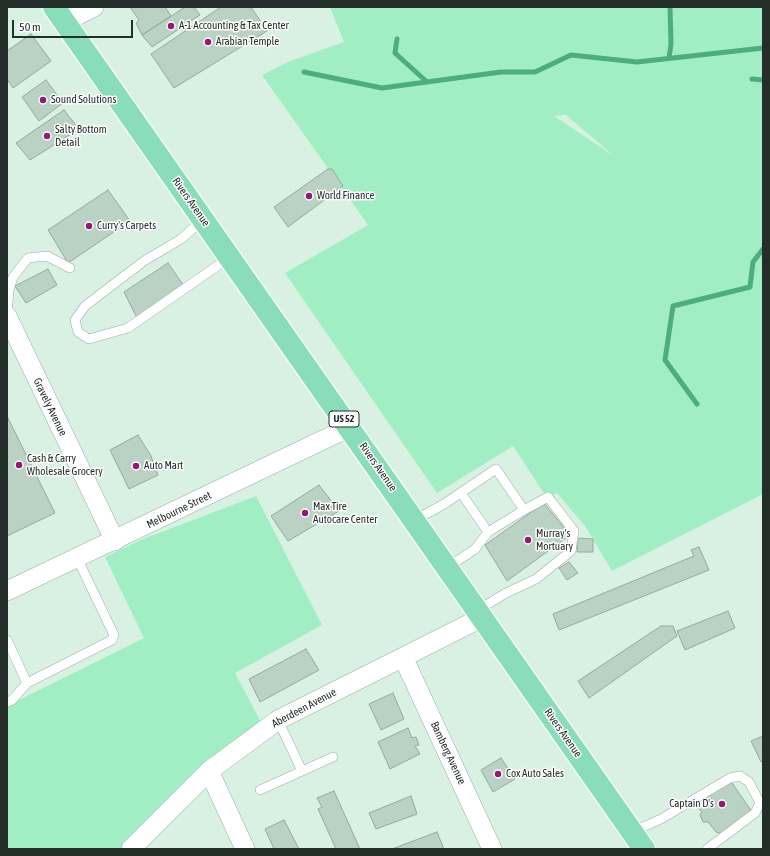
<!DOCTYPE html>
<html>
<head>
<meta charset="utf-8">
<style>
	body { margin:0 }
	#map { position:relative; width:770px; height:856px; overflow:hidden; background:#d8f1e2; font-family:"Asap Condensed",sans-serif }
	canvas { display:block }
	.frame { position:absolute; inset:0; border:8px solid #242e28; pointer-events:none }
	.scale { position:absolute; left:12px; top:20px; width:121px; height:18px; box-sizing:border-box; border:2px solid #242e28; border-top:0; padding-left:5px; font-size:12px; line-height:14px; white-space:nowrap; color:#242e28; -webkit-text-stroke:3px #fff; paint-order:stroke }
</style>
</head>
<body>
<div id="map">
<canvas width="770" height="856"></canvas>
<div class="frame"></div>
<div class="scale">50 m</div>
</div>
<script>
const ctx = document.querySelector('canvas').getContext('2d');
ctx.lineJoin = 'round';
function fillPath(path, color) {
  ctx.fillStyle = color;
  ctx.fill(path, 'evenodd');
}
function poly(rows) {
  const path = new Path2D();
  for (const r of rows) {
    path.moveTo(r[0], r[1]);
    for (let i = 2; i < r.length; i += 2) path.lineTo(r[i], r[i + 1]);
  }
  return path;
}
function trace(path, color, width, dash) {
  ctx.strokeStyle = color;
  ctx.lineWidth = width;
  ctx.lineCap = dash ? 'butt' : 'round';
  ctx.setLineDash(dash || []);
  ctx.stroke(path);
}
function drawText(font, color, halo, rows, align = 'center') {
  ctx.font = font + ' "Asap Condensed",sans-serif';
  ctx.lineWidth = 3;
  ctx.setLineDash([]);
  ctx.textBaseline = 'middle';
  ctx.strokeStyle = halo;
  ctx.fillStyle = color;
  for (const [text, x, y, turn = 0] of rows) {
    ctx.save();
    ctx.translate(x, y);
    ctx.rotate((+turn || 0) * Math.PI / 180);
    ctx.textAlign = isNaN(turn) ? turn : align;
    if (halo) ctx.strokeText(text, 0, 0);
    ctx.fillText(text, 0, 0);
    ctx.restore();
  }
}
fillPath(poly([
	[330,7,763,7,763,494,612,571,585,526,557,493,547,498,513,446,437,493,285,273,368,225,262,75,290,61,344,42],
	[566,115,614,156,554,116],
	[256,496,322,625,235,673,265,730,131,849,7,849,7,706,144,638,105,557,143,539]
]), '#a1eec4');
trace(poly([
	[397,39,395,53,427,82],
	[669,58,671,44,670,7],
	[304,72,382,88,501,72,535,72,571,55,637,62,763,48],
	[752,79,763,80],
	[697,404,665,360,673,306,750,287,753,262,763,249]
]), '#4cad7e', 5);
const building = poly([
	[130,7,165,7,171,16,142,35,136,23,139,20,130,7],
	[185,7,194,7,200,15,152,47,142,35,185,7],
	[221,7,251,7,267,31,174,88,151,54,221,7],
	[31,34,51,61,13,88,7,79,7,51,31,34],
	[46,80,63,103,39,121,22,97,46,80],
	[64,110,79,129,30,160,16,143,64,110],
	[328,169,332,169,343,186,288,227,274,207,328,169],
	[108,190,130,221,68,263,48,230,108,190],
	[168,263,184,286,137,318,124,292,168,263],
	[48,269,57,285,26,303,15,286,48,269],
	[7,416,55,513,7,536,7,416],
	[138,435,151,456,158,475,129,489,110,450,138,435],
	[319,485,339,511,288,541,271,516,319,485],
	[544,503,570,535,507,581,485,545,544,503],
	[577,538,593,539,593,552,577,552,577,538],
	[699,547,709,570,559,630,553,614,694,556,691,550,699,547],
	[569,562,578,573,567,580,559,568,569,562],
	[728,611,735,628,685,650,677,631,728,611],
	[661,626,673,626,677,636,589,698,578,681,661,626],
	[306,649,319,670,260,702,249,679,306,649],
	[393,693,404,719,381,730,369,704,393,693],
	[408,728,412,738,416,737,419,745,415,746,420,754,390,769,378,742,408,728],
	[763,736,763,761,761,762,751,741,763,736],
	[501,758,515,779,493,792,481,770,501,758],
	[730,780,752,812,722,834,716,832,708,822,703,822,700,815,702,812,698,808,698,800,730,780],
	[334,791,338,800,360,849,336,849,318,809,322,807,317,798,334,791],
	[411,796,417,814,376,829,369,813,411,796],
	[284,820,299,849,274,849,265,829,284,820],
	[437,832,444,849,392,849,437,832]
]);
fillPath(building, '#b9d2c3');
trace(building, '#92aa9c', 1);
const service = poly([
	[203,220,181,239,144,261,85,306,75,320,78,332,89,339,128,328,230,257],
	[7,314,9,290,13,277,28,258,47,256,70,268],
	[461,493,488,532],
	[415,520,444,504,496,469,524,510,488,532,475,549,448,567],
	[478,610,506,593,536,579,571,551,574,531,548,497,524,510],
	[7,640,27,683,112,640,114,635,77,558],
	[7,702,12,700,27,683],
	[278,720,302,771,333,757],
	[260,790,302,771],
	[632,832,661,819,730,778,740,776,749,782,760,803,755,813,707,849]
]);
const minor = poly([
	[64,22,94,7],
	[7,316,115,541],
	[7,591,350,427],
	[403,657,492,849],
	[209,771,245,849],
	[131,849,209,771,278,720,483,617]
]);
const primary = poly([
	[54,7,644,849]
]);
trace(service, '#99b1a3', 10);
trace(minor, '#99b1a3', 20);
trace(primary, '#fff', 24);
trace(service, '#fff', 9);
trace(minor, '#fff', 19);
trace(primary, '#89deb9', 22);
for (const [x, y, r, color] of [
	[171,26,4,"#931a77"],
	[208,42,4,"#931a77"],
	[43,100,4,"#931a77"],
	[47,136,4,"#931a77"],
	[309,196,4,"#931a77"],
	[89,226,4,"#931a77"],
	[19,465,4,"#931a77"],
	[136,466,4,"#931a77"],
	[305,513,4,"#931a77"],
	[528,540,4,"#931a77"],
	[498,774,4,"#931a77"],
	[722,804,4,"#931a77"]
]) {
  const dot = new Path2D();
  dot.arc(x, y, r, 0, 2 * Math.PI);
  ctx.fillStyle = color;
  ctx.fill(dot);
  trace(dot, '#fff', 1.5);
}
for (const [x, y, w] of [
	[344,419,30]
]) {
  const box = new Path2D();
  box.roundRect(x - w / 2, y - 8, w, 16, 3);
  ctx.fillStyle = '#fff';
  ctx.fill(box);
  trace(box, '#242e28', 1);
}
drawText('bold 10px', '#242e28', null, [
	["US 52",344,419]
]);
drawText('11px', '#242e28', '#fff', [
	["A-1 Accounting & Tax Center",179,26],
	["Arabian Temple",216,42],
	["Sound Solutions",51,100],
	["Salty Bottom",55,130],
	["Detail",55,143],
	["World Finance",317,196],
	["Curry's Carpets",97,226],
	["Cash & Carry",27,459],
	["Wholesale Grocery",27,472],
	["Auto Mart",144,466],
	["Max Tire",313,507],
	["Autocare Center",313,520],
	["Murray's",536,534],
	["Mortuary",536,547],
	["Cox Auto Sales",506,774],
	["Captain D's",714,804,"right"]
], 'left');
drawText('11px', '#242e28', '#fff', [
	["Rivers Avenue",191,202,55],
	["Gravely Avenue",50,407,64],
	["Rivers Avenue",378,467,55],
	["Melbourne Street",179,510,-26],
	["Aberdeen Avenue",304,708,-28],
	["Rivers Avenue",563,733,55],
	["Bamberg Avenue",448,753,65]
]);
</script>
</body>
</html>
